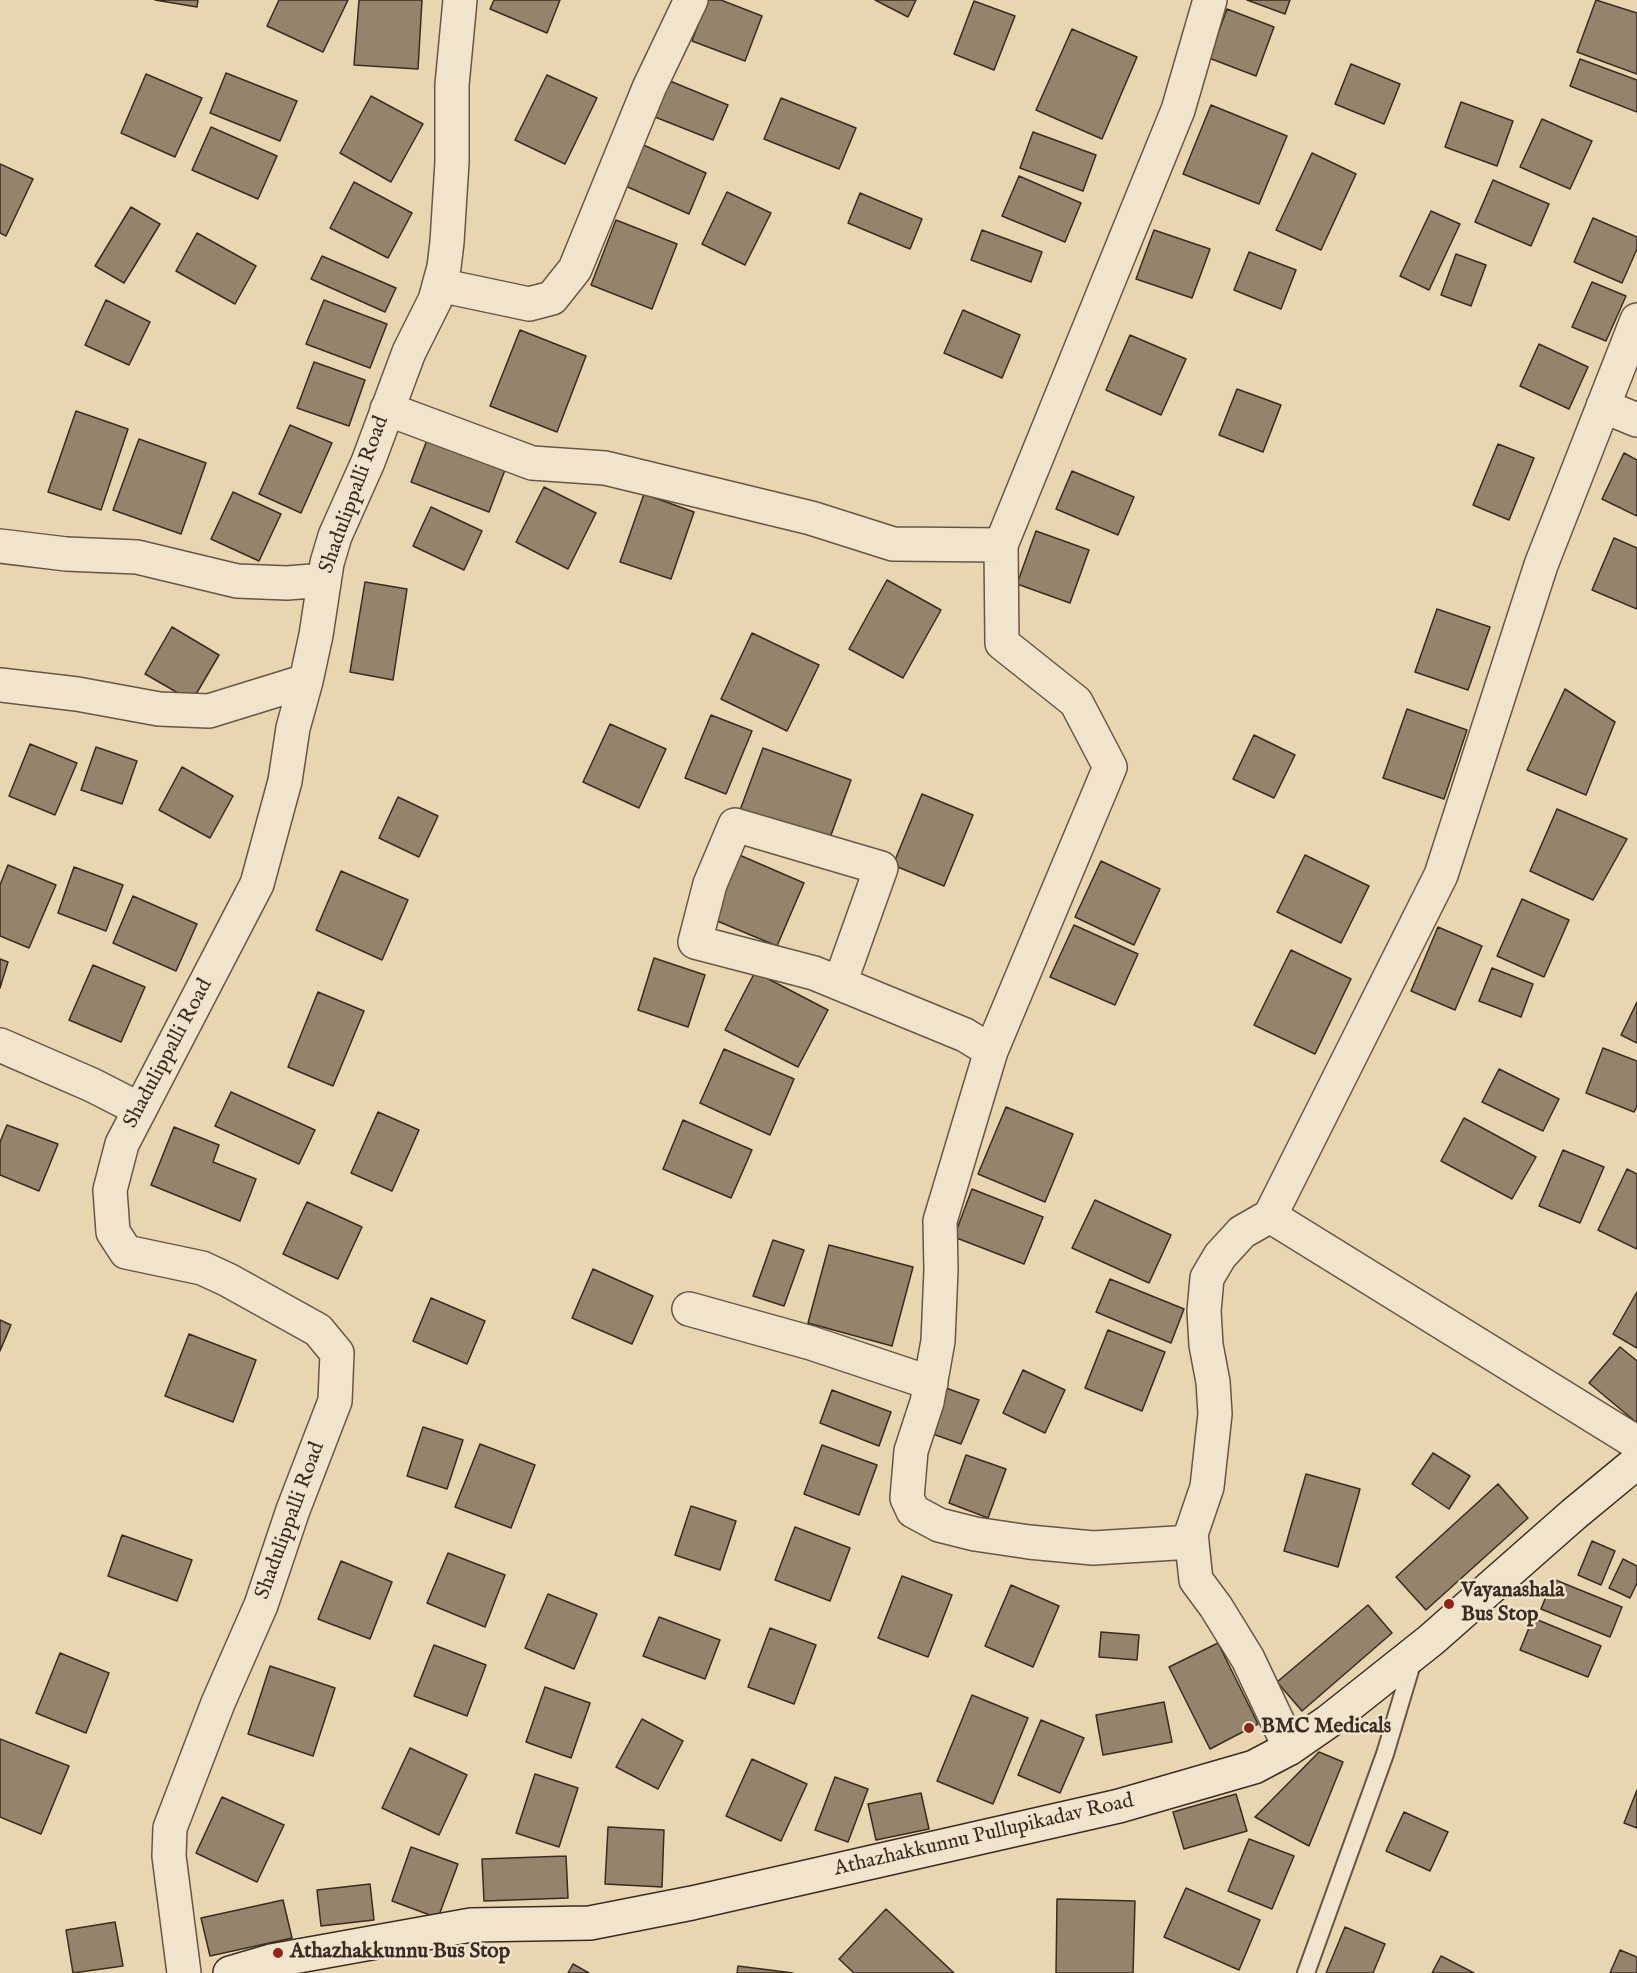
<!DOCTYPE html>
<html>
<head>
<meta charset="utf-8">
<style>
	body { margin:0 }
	canvas { display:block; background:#e8d6b1 }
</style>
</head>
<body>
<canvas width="1637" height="1973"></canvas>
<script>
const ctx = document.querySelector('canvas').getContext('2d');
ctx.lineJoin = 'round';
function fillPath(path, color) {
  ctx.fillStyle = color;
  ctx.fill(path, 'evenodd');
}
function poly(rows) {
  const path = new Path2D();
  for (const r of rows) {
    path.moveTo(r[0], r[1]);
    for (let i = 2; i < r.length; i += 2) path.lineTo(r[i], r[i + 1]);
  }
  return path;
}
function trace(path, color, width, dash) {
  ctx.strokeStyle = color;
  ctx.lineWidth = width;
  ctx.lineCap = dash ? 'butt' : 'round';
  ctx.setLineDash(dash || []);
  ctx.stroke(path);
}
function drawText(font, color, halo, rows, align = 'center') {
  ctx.font = font + ' "IM FELL English",serif';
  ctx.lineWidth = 5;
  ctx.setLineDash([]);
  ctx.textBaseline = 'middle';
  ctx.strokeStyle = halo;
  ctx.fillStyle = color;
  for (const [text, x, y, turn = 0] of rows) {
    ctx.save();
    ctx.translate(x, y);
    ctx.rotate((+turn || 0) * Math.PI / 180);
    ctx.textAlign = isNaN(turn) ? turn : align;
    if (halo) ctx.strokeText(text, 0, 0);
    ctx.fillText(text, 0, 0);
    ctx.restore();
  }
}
const building = poly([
	[155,0,198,0,197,7,155,0],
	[279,0,348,0,323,52,267,26,279,0],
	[359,0,422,0,418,69,354,65,359,0],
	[494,0,560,0,547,33,490,9,494,0],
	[707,0,721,0,762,16,745,61,692,41,707,0],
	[875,0,916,0,908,17,875,0],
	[1247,0,1290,0,1285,14,1247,0],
	[1596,0,1637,13,1637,74,1577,52,1596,0],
	[974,1,1015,16,994,70,954,54,974,1],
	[1227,9,1274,27,1256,76,1209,58,1227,9],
	[1072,29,1137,57,1102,139,1036,110,1072,29],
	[1580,59,1637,80,1637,112,1570,86,1580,59],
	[1351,64,1400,84,1384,124,1335,104,1351,64],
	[226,73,297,101,280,141,210,113,226,73],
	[146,74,202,98,175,157,121,133,146,74],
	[547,75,597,98,565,164,515,140,547,75],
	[670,81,728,105,713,140,655,117,670,81],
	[371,96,423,124,391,182,340,153,371,96],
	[781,98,856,128,839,169,764,139,781,98],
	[1461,102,1513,121,1497,166,1445,147,1461,102],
	[1211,105,1287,136,1259,204,1183,174,1211,105],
	[1542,119,1592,141,1570,189,1520,167,1542,119],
	[211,127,277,156,258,199,192,170,211,127],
	[1033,132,1096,155,1083,191,1020,168,1033,132],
	[639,143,706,173,689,214,621,184,639,143],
	[1312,153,1356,174,1321,250,1276,230,1312,153],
	[0,164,33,179,6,236,0,233,0,164],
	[1019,176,1081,203,1065,242,1002,216,1019,176],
	[1493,180,1549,204,1531,246,1475,222,1493,180],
	[354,182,412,213,388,258,330,228,354,182],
	[727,192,771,213,745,265,702,244,727,192],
	[860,193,922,219,910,249,848,223,860,193],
	[131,207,160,224,124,283,95,266,131,207],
	[1431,211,1460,224,1429,290,1400,276,1431,211],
	[1593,218,1637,237,1637,249,1622,283,1574,262,1593,218],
	[616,220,677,244,652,309,591,285,616,220],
	[982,230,1042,252,1031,282,971,260,982,230],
	[1154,230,1210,249,1192,298,1136,279,1154,230],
	[197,233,256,266,235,304,176,271,197,233],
	[1249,252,1296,270,1281,309,1234,290,1249,252],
	[1456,254,1486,265,1471,306,1441,295,1456,254],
	[322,256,396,288,385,312,311,279,322,256],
	[1592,282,1626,296,1606,341,1572,327,1592,282],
	[106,300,150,322,129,365,85,345,106,300],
	[324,300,387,324,370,368,306,344,324,300],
	[963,310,1020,335,1002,378,944,353,963,310],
	[520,330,586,356,557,432,490,406,520,330],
	[1130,335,1186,359,1161,415,1106,390,1130,335],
	[1539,344,1588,367,1569,409,1520,386,1539,344],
	[314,362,365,380,349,426,297,408,314,362],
	[1237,389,1281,405,1263,452,1219,435,1237,389],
	[76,411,128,429,101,510,48,492,76,411],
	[290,425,332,443,301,513,259,494,290,425],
	[139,439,206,463,181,534,113,510,139,439],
	[427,440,505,470,489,512,411,482,427,440],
	[1498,444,1534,458,1509,520,1473,505,1498,444],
	[1624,453,1637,460,1637,516,1602,499,1624,453],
	[1072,471,1134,497,1118,535,1056,509,1072,471],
	[544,487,596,513,568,569,516,542,544,487],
	[233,492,281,514,259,561,211,539,233,492],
	[644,494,694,512,671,579,620,562,644,494],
	[431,507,482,531,464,570,413,546,431,507],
	[1036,531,1089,550,1070,603,1017,584,1036,531],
	[1614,538,1637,548,1637,609,1592,590,1614,538],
	[887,580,941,610,903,678,849,649,887,580],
	[365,582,407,589,393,680,350,672,365,582],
	[1437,609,1490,627,1468,690,1415,672,1437,609],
	[172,627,219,655,192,701,145,674,172,627],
	[752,633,819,665,787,731,721,699,752,633],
	[1565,689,1615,722,1586,795,1527,770,1565,689],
	[1407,709,1467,730,1444,799,1383,778,1407,709],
	[711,715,752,731,726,794,685,778,711,715],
	[610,724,666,749,639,808,583,782,610,724],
	[1254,735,1295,755,1274,798,1233,779,1254,735],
	[30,744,77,763,55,815,9,796,30,744],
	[96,747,137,761,122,804,81,790,96,747],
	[763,748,851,780,827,846,739,813,763,748],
	[182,767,233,796,210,838,159,810,182,767],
	[922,794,973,815,944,886,893,865,922,794],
	[398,797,438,816,419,857,379,838,398,797],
	[1557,809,1627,839,1593,900,1530,871,1557,809],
	[737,854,804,883,777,946,710,918,737,854],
	[1305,855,1369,886,1341,943,1277,912,1305,855],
	[1101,861,1160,889,1134,945,1075,917,1101,861],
	[8,865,56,885,29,948,0,936,0,885,8,865],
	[74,867,123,885,106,931,58,913,74,867],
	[341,871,408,900,382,960,316,930,341,871],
	[133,896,197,924,176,971,113,943,133,896],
	[1522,899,1569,920,1544,977,1497,956,1522,899],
	[1074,925,1138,954,1115,1005,1050,977,1074,925],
	[1438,927,1482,946,1455,1010,1411,991,1438,927],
	[1291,950,1351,979,1315,1054,1254,1025,1291,950],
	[654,958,705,975,688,1027,638,1010,654,958],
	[0,959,8,962,0,988,0,959],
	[93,965,145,987,121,1042,69,1020,93,965],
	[1492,968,1533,984,1521,1017,1479,1001,1492,968],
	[755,972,828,1010,798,1067,725,1030,755,972],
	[318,992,364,1011,333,1086,288,1067,318,992],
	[1637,1002,1637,1043,1621,1035,1637,1002],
	[1603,1048,1637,1061,1637,1106,1634,1112,1586,1093,1603,1048],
	[724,1049,794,1079,770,1135,700,1103,724,1049],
	[1499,1069,1559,1099,1543,1131,1482,1102,1499,1069],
	[231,1092,315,1130,299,1164,215,1126,231,1092],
	[1006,1107,1073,1134,1045,1202,978,1174,1006,1107],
	[378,1112,419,1130,392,1191,351,1173,378,1112],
	[1464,1118,1536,1157,1512,1199,1441,1161,1464,1118],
	[683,1120,752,1150,731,1198,663,1169,683,1120],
	[7,1125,58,1144,39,1191,0,1175,0,1142,7,1125],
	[174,1127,219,1145,213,1162,256,1179,240,1221,151,1185,174,1127],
	[1563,1150,1604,1167,1580,1223,1539,1206,1563,1150],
	[1627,1169,1637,1174,1637,1249,1598,1230,1627,1169],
	[972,1189,1043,1217,1024,1264,954,1237,972,1189],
	[1095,1200,1171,1235,1149,1283,1072,1248,1095,1200],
	[307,1202,362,1227,338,1279,283,1254,307,1202],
	[773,1240,804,1250,784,1306,753,1296,773,1240],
	[829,1245,913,1267,892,1346,808,1323,829,1245],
	[593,1269,653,1296,632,1344,572,1318,593,1269],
	[1110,1279,1184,1309,1171,1343,1096,1312,1110,1279],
	[1637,1292,1637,1348,1613,1334,1637,1292],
	[431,1298,485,1321,467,1364,413,1341,431,1298],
	[0,1320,11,1325,0,1351,0,1320],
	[1108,1330,1165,1352,1142,1411,1085,1388,1108,1330],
	[189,1334,256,1360,233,1422,165,1396,189,1334],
	[1620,1347,1637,1361,1637,1423,1589,1383,1620,1347],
	[1023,1370,1065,1390,1045,1433,1003,1413,1023,1370],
	[946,1388,979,1400,961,1444,930,1433,946,1388],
	[832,1390,891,1412,879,1446,820,1423,832,1390],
	[423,1427,463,1440,447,1489,407,1476,423,1427],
	[480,1444,535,1465,511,1528,455,1507,480,1444],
	[822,1445,877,1465,859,1515,804,1494,822,1445],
	[1433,1453,1470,1476,1449,1509,1412,1484,1433,1453],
	[966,1455,1006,1469,988,1518,949,1503,966,1455],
	[1306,1474,1360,1489,1338,1567,1284,1551,1306,1474],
	[1498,1484,1528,1518,1426,1610,1396,1577,1498,1484],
	[691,1506,736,1521,720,1570,675,1555,691,1506],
	[795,1527,850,1548,830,1601,775,1580,795,1527],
	[122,1535,192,1560,177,1601,108,1576,122,1535],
	[1592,1541,1615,1551,1601,1585,1578,1575,1592,1541],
	[448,1553,505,1575,485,1627,427,1603,448,1553],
	[1623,1559,1637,1566,1637,1583,1630,1598,1609,1588,1623,1559],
	[341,1561,392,1582,370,1639,318,1619,341,1561],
	[902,1576,952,1595,928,1657,878,1638,902,1576],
	[1553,1579,1622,1607,1610,1637,1541,1609,1553,1579],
	[1011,1585,1059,1606,1033,1667,985,1646,1011,1585],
	[548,1594,597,1614,574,1669,525,1648,548,1594],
	[1368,1605,1392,1633,1302,1711,1277,1682,1368,1605],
	[659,1617,720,1640,705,1679,643,1656,659,1617],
	[1533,1618,1601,1646,1588,1677,1520,1650,1533,1618],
	[770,1628,816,1645,794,1704,748,1687,770,1628],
	[1101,1632,1139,1635,1137,1660,1099,1657,1101,1632],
	[1218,1643,1258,1724,1210,1749,1169,1667,1218,1643],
	[434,1645,486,1665,467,1716,414,1696,434,1645],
	[60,1653,109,1673,86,1733,36,1713,60,1653],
	[270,1666,335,1688,313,1756,248,1734,270,1666],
	[545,1687,590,1703,571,1758,526,1742,545,1687],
	[972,1695,1028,1718,993,1804,937,1781,972,1695],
	[1164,1702,1172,1742,1103,1755,1096,1715,1164,1702],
	[642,1719,683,1741,658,1789,616,1767,642,1719],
	[1041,1720,1084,1738,1060,1793,1018,1775,1041,1720],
	[0,1739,69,1766,41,1834,0,1817,0,1739],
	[410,1748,467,1775,439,1835,382,1808,410,1748],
	[1319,1752,1343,1762,1309,1846,1255,1817,1319,1752],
	[752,1759,807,1784,781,1841,726,1816,752,1759],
	[535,1774,578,1788,559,1847,516,1833,535,1774],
	[835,1777,868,1789,848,1842,815,1830,835,1777],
	[1637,1790,1637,1828,1624,1823,1637,1790],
	[921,1793,929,1829,876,1840,868,1804,921,1793],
	[1236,1794,1247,1831,1184,1849,1173,1812,1236,1794],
	[222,1797,284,1825,257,1882,196,1853,222,1797],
	[1404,1812,1448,1832,1430,1871,1386,1851,1404,1812],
	[608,1827,664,1830,662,1887,605,1884,608,1827],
	[1249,1839,1294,1856,1272,1909,1228,1891,1249,1839],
	[411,1847,458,1864,438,1918,392,1901,411,1847],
	[566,1856,568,1898,484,1901,482,1859,566,1856],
	[370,1884,374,1920,321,1926,317,1890,370,1884],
	[1186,1888,1260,1920,1239,1970,1164,1937,1186,1888],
	[1057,1899,1135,1901,1133,1973,1056,1973,1057,1899],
	[283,1900,292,1938,210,1956,201,1918,283,1900],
	[886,1909,954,1973,854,1973,839,1959,886,1909],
	[115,1922,123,1966,73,1973,66,1930,115,1922],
	[1345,1927,1385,1944,1373,1973,1326,1973,1345,1927],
	[1620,1950,1637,1957,1637,1973,1610,1973,1620,1950],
	[1441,1956,1474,1973,1432,1973,1441,1956],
	[573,1964,589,1973,568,1973,573,1964],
	[738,1966,793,1973,737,1973,738,1966]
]);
fillPath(building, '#95846c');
trace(building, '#3c2b22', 1.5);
const lane = poly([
	[1306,1973,1385,1754,1414,1657]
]);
const street = poly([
	[439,285,529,304,552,298,575,269,649,88,691,0],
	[1637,320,1541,565,1441,875,1270,1216,1637,1443],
	[1603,406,1637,420],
	[387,409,532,463,605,468,811,518,893,544,1001,545,1178,110,1210,0],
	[0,546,66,554,137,557,237,581,287,583,324,580],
	[0,685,77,694,159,709,209,711,306,681],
	[840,983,881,868,735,825,710,884,695,942,814,973,965,1035,991,1051,940,1221,941,1270,938,1341,927,1402,911,1451,907,1498,913,1511,939,1525,975,1534,1029,1542,1093,1548,1192,1542],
	[0,1045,92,1085,139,1109],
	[991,1051,1110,767,1076,702,1002,643,1001,545],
	[1270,1216,1242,1232,1220,1256,1207,1278,1204,1311,1206,1345,1213,1382,1215,1414,1207,1487,1191,1534,1196,1580,1216,1607,1248,1659,1290,1748],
	[689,1309,811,1343,931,1383],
	[184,1973,169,1856,170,1828,218,1703,261,1605,293,1510,335,1401,337,1353,318,1330,228,1280,202,1268,126,1252,113,1232,110,1190,122,1144,257,884,285,781,293,728,306,681,316,635,327,563,335,536,368,462,409,352,435,300,444,267,447,242,452,162,452,85,460,0]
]);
const secondary = poly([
	[230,1973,271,1961,471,1925,590,1923,692,1903,1119,1806,1254,1767,1290,1748,1329,1721,1431,1640,1574,1514,1637,1462]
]);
trace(lane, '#675646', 20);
trace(street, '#675646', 36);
trace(secondary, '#3c2b22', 36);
trace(lane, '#f0e4cc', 16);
trace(street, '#f0e4cc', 33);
trace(secondary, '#f0e4cc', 33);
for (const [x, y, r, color] of [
	[1449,1604,6,"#8f2418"],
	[1249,1728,6,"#8f2418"],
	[278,1953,6,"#8f2418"]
]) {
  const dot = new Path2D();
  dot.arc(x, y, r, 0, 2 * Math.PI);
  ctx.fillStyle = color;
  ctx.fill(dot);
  trace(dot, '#f0e4cc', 2);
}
drawText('21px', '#3c2b22', '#f0e4cc', [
	["Shadulippalli Road",355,495,-70],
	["Shadulippalli Road",169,1054,-62],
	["Shadulippalli Road",291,1521,-70],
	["Athazhakkunnu Pullupikadav Road",984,1836,-13]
]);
drawText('bold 21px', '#3c2b22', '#f0e4cc', [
	["Vayanashala",1461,1592],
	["Bus Stop",1461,1616],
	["BMC Medicals",1261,1728],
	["Athazhakkunnu Bus Stop",290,1953]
], 'left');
</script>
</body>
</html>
